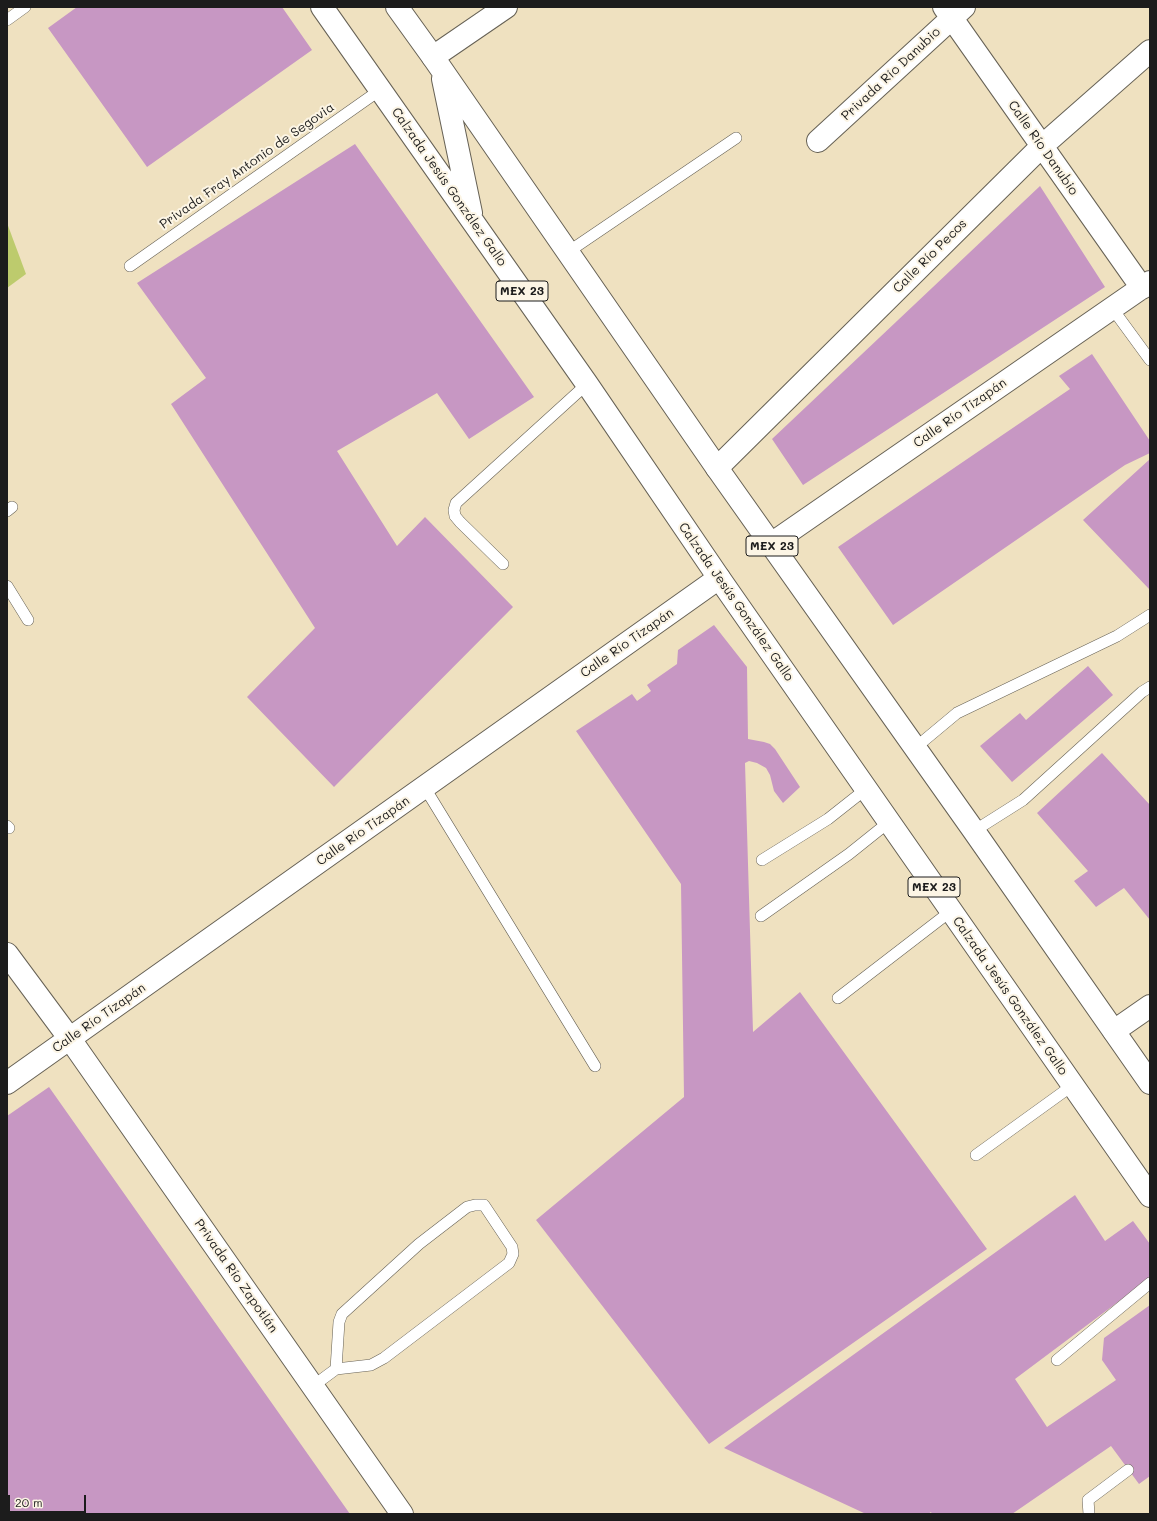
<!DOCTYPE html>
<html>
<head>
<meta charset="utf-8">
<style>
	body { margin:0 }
	#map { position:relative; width:1157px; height:1521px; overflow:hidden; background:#efe1c0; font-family:Mali,sans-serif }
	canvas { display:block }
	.frame { position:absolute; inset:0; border:8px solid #1c1c1c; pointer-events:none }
	.scale { position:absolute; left:8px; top:1495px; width:78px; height:18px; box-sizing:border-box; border:2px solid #1c1c1c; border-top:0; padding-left:5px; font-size:12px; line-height:14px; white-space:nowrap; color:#1c1c1c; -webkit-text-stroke:3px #fcf5e5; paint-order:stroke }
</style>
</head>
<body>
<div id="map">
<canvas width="1157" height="1521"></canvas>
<div class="frame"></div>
<div class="scale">20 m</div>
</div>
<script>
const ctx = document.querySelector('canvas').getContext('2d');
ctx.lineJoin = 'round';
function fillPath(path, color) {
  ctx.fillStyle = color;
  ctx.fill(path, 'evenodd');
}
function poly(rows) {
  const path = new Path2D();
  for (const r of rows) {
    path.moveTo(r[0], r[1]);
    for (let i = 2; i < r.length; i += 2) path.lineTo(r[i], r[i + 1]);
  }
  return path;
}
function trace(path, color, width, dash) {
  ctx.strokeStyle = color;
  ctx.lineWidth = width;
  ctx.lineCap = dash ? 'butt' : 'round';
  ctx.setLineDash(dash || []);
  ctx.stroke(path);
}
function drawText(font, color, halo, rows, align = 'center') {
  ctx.font = font + ' Mali,sans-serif';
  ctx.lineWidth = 4;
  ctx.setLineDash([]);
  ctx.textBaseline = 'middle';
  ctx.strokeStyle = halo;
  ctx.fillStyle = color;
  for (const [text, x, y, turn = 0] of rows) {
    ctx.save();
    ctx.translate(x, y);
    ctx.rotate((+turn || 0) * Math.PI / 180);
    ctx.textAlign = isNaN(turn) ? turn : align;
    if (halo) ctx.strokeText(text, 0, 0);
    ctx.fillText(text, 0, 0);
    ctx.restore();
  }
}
fillPath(poly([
	[7,223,26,274,7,288]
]), '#bdcb6d');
fillPath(poly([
	[77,7,282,7,312,50,147,167,48,28],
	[355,144,534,397,469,439,437,393,337,451,397,546,425,517,513,607,334,787,247,697,315,628,171,404,206,378,137,283],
	[1040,186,1105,287,803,485,772,439],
	[1092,354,1150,441,1150,453,1125,465,893,625,838,547,1070,389,1059,376],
	[1150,459,1150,590,1083,520],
	[714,625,747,667,748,739,764,742,770,744,775,749,800,787,783,803,774,791,770,775,766,768,757,763,749,761,745,763,753,1032,800,992,987,1249,709,1444,536,1220,684,1097,681,884,576,731,632,694,637,701,651,691,647,685,677,664,678,650],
	[1088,666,1113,695,1012,782,980,746,1020,713,1026,720],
	[1102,753,1150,805,1150,920,1124,888,1096,907,1074,881,1088,871,1037,813],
	[49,1087,350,1514,7,1514,7,1116],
	[1075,1195,1105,1241,1133,1221,1150,1244,1150,1278,1015,1379,1047,1427,1116,1380,1102,1360,1104,1338,1150,1305,1150,1476,1139,1484,1111,1446,1012,1514,932,1514,931,1512,928,1514,866,1514,724,1448]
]), '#c797c3');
const lane = poly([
	[7,20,25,7],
	[568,252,736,138],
	[130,266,380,90],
	[1112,308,1150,360],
	[7,511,12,507],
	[503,564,460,522,455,516,454,510,456,503,587,384],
	[7,586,28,620],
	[915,748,957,713,1117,636,1150,615],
	[425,788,595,1066],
	[7,826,9,828],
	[974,831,1023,800,1142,692,1150,687],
	[762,860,828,819,866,789],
	[761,916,849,854,889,822],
	[838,998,951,911],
	[976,1155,1073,1085],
	[1057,1360,1150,1283],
	[313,1386,336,1369,339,1322,342,1314,419,1244,467,1207,475,1205,484,1205,512,1247,513,1254,509,1263,384,1358,371,1365,336,1369],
	[1089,1514,1088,1500,1128,1470]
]);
const street = poly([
	[944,7,1142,288],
	[433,57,506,7],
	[818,141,964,7],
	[717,468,1042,146,1150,51],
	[771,544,1150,282],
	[7,954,70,1039,402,1514],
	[1114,1031,1150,1006],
	[7,1083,719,578]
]);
const primary = poly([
	[322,7,587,384,719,578,1150,1196],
	[397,7,433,57,717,468,974,831,1150,1083],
	[443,79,471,213]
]);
trace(lane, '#666155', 12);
trace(street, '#666155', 24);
trace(primary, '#666155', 24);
trace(lane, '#fff', 11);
trace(street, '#fff', 22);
trace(primary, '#fff', 22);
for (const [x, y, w] of [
	[522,291,52],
	[772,546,52],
	[934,887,52]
]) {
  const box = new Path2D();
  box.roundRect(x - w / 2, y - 10, w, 20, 3);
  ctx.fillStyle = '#fcf5e5';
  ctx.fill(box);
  trace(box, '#1c1c1c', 1);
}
drawText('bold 12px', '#1c1c1c', null, [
	["MEX 23",522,291],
	["MEX 23",772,546],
	["MEX 23",934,887]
]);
drawText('13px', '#1c1c1c', '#fcf5e5', [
	["Privada Río Danubio",891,74,-43],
	["Calle Río Danubio",1043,148,55],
	["Privada Fray Antonio de Segovia",247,166,-35],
	["Calzada Jesús González Gallo",449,187,55],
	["Calle Río Pecos",930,256,-45],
	["Calle Río Tizapán",960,413,-35],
	["Calzada Jesús González Gallo",736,602,55],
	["Calle Río Tizapán",627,643,-35],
	["Calle Río Tizapán",363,831,-35],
	["Calzada Jesús González Gallo",1010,996,55],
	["Calle Río Tizapán",99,1018,-35],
	["Privada Río Zapotlán",236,1276,55]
]);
</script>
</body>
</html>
